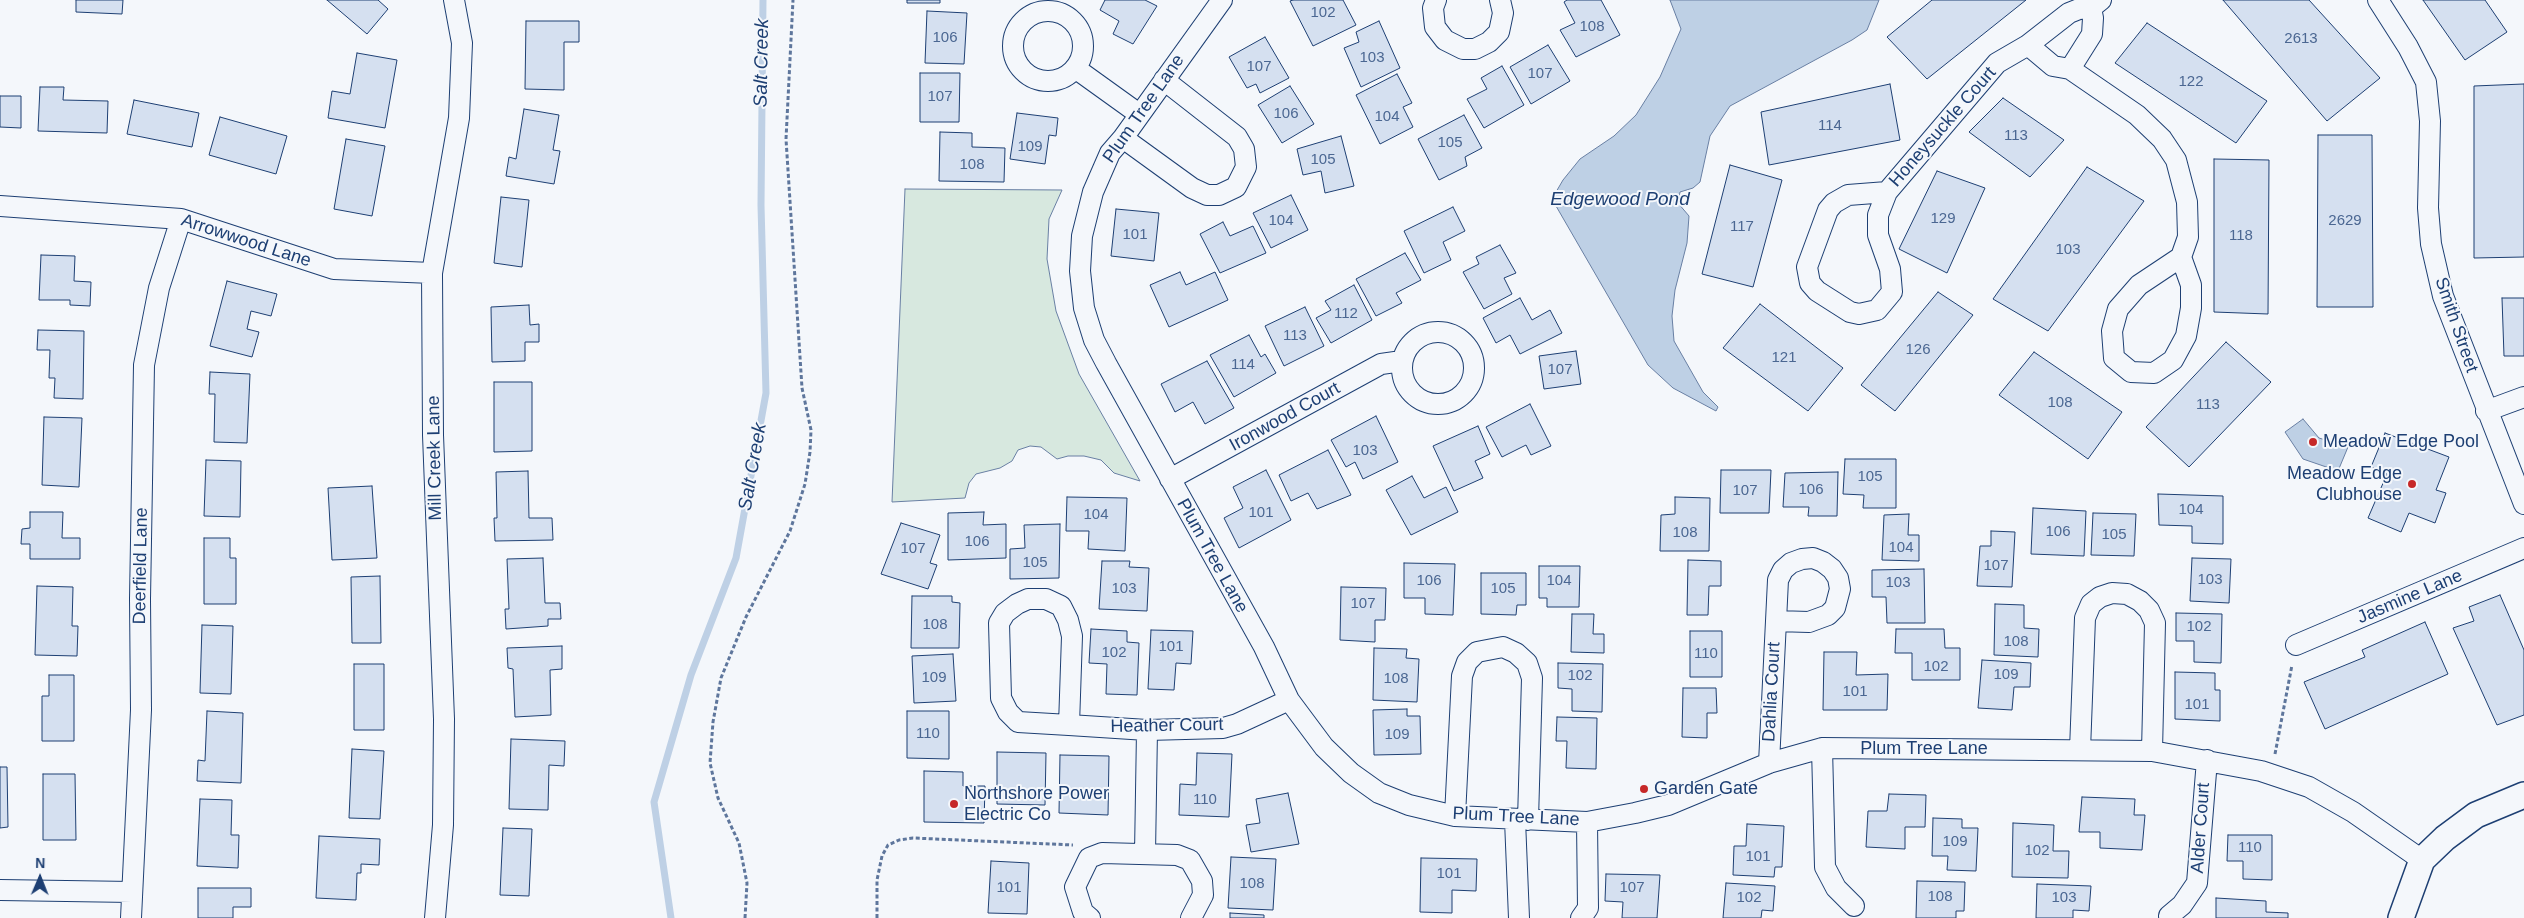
<!DOCTYPE html>
<html>
<head>
<meta charset="utf-8">
<style>
	body { margin:0 }
	#map { position:relative; width:2524px; height:918px; overflow:hidden; background:#f4f7fb; font-family:Arial,sans-serif }
	canvas { display:block }
	.north { position:absolute; left:15px; top:853px; width:50px; height:50px; -webkit-text-stroke:4px #f4f7fb; paint-order:stroke; rotate:1deg; font-size:14px; font-weight:700; line-height:20px; text-align:center; color:#1d3f73 }
	.north::after { content:''; display:block; margin:auto; width:18px; height:22px; background:#1d3f73; clip-path:polygon(50% 0,100% 100%,50% 72%,0 100%) }
</style>
</head>
<body>
<div id="map">
<canvas width="2524" height="918"></canvas>
<div class="north">N</div>
</div>
<script>
const ctx = document.querySelector('canvas').getContext('2d');
ctx.lineJoin = 'round';
function fillPath(path, color) {
  ctx.fillStyle = color;
  ctx.fill(path, 'evenodd');
}
function poly(rows) {
  const path = new Path2D();
  for (const r of rows) {
    if (r.length === 3) {
      path.moveTo(r[0] + r[2], r[1]);
      path.arc(r[0], r[1], r[2], 0, 2 * Math.PI);
      continue;
    }
    path.moveTo(r[0], r[1]);
    for (let i = 2; i < r.length; i += 2) path.lineTo(r[i], r[i + 1]);
  }
  return path;
}
function trace(path, color, width, dash) {
  ctx.strokeStyle = color;
  ctx.lineWidth = width;
  ctx.lineCap = dash ? 'butt' : 'round';
  ctx.setLineDash(dash || []);
  ctx.stroke(path);
}
function drawText(font, color, halo, rows, align = 'center') {
  ctx.font = font + ' Arial,sans-serif';
  ctx.lineWidth = 4;
  ctx.setLineDash([]);
  ctx.textBaseline = 'middle';
  ctx.strokeStyle = halo;
  ctx.fillStyle = color;
  for (const [text, x, y, turn = 0] of rows) {
    ctx.save();
    ctx.translate(x, y);
    ctx.rotate((+turn || 0) * Math.PI / 180);
    ctx.textAlign = isNaN(turn) ? turn : align;
    if (halo) ctx.strokeText(text, 0, 0);
    ctx.fillText(text, 0, 0);
    ctx.restore();
  }
}
const green = poly([
	[905,189,1062,190,1049,219,1047,259,1056,311,1079,374,1140,481,1114,473,1101,460,1084,456,1068,456,1057,459,1041,447,1030,446,1018,450,1012,461,1000,468,976,474,969,483,965,498,892,502,905,189]
]);
fillPath(green, '#d7e8df');
trace(green, '#687fa3', 1);
const water = poly([
	[1670,0,1879,0,1867,30,1852,40,1730,106,1710,136,1700,182,1693,188,1680,192,1678,203,1689,216,1687,243,1675,290,1672,316,1674,341,1703,392,1718,407,1716,411,1673,388,1648,365,1556,206,1556,192,1563,180,1580,159,1614,136,1636,115,1660,77,1681,29,1670,0],
	[2303,419,2319,438,2348,447,2338,471,2303,459,2285,432,2303,419]
]);
fillPath(water, '#bed0e5');
trace(water, '#687fa3', 1);
trace(poly([
	[671,918,654,802,691,675,736,558,766,393,761,205,763,0]
]), '#bed0e5', 7);
const building = poly([
	[76,0,123,0,122,14,76,12,76,0],
	[327,0,378,0,388,9,367,34,327,0],
	[907,0,940,0,940,3,907,3,907,0],
	[1105,0,1145,0,1157,6,1133,44,1113,34,1119,21,1100,10,1105,0],
	[1293,0,1343,0,1356,25,1313,46,1290,1,1293,0],
	[1567,0,1601,0,1620,35,1576,57,1560,30,1575,23,1564,2,1567,0],
	[1932,0,2026,0,1927,79,1887,37,1932,0],
	[2223,0,2309,0,2380,78,2327,121,2223,0],
	[2423,0,2485,0,2507,32,2465,60,2423,0],
	[927,11,967,13,964,64,925,63,927,11],
	[526,21,579,21,579,42,564,42,564,90,525,89,526,21],
	[1379,21,1400,68,1361,87,1344,48,1359,42,1356,32,1379,21],
	[2147,23,2267,101,2236,143,2115,63,2147,23],
	[1265,37,1289,78,1260,93,1256,84,1247,88,1229,57,1265,37],
	[1548,45,1570,81,1531,104,1510,67,1548,45],
	[357,53,397,60,385,128,328,118,332,91,350,94,357,53],
	[1502,66,1524,105,1484,128,1467,99,1487,89,1481,78,1502,66],
	[920,73,960,73,959,122,920,122,920,73],
	[1397,74,1412,103,1403,107,1413,127,1380,144,1356,95,1397,74],
	[1890,84,1900,140,1769,165,1761,112,1890,84],
	[2524,84,2524,257,2474,258,2474,86,2524,84],
	[1290,86,1314,124,1282,143,1258,105,1290,86],
	[40,87,64,87,63,100,108,101,107,133,38,131,40,87],
	[0,96,21,96,21,128,0,127,0,96],
	[2003,98,2064,140,2030,177,1969,132,2003,98],
	[134,100,199,113,192,147,127,134,134,100],
	[524,109,559,115,553,150,560,151,554,184,506,176,509,157,516,159,524,109],
	[1017,113,1058,118,1056,136,1049,135,1045,164,1010,159,1017,113],
	[1464,115,1482,148,1465,157,1467,166,1439,180,1418,139,1464,115],
	[220,117,287,136,276,174,209,155,220,117],
	[940,132,972,133,972,147,1005,148,1004,182,939,181,940,132],
	[2318,135,2372,135,2373,307,2317,307,2318,135],
	[1341,136,1354,186,1325,193,1321,171,1303,175,1297,149,1341,136],
	[346,139,385,146,372,216,334,209,346,139],
	[2214,159,2269,160,2268,314,2214,312,2214,159],
	[1730,165,1782,180,1753,287,1702,274,1730,165],
	[2087,167,2144,201,2048,331,1993,299,2087,167],
	[1937,171,1985,188,1947,273,1899,249,1937,171],
	[1291,195,1308,230,1271,248,1253,213,1291,195],
	[501,197,529,200,522,267,494,263,501,197],
	[1453,207,1465,231,1443,242,1451,260,1424,273,1404,231,1453,207],
	[1116,209,1159,213,1154,261,1111,256,1116,209],
	[1223,222,1230,236,1253,226,1266,253,1220,273,1200,234,1223,222],
	[1500,245,1516,273,1504,278,1512,294,1484,309,1463,272,1479,264,1476,257,1500,245],
	[1405,253,1421,280,1396,293,1402,303,1376,316,1356,279,1405,253],
	[41,255,75,256,74,281,91,282,90,306,70,305,70,300,39,300,41,255],
	[1180,272,1186,285,1215,272,1228,300,1169,327,1150,285,1180,272],
	[227,281,277,294,271,316,251,311,247,329,259,332,252,357,210,346,227,281],
	[1354,285,1372,320,1331,343,1316,318,1331,310,1325,301,1354,285],
	[1938,292,1973,315,1895,411,1861,385,1938,292],
	[1520,298,1532,320,1550,310,1562,333,1520,354,1510,335,1496,343,1483,318,1520,298],
	[2502,298,2524,298,2524,356,2504,356,2502,298],
	[1760,304,1843,368,1808,411,1723,348,1760,304],
	[529,305,530,325,539,324,539,342,525,342,525,361,492,362,491,307,529,305],
	[1305,307,1324,346,1284,366,1265,326,1305,307],
	[38,330,84,331,83,399,54,398,55,378,49,378,50,350,37,350,38,330],
	[1249,335,1261,357,1265,354,1276,373,1234,397,1210,355,1249,335],
	[2226,342,2271,382,2189,467,2146,427,2226,342],
	[1576,351,1581,384,1544,389,1539,356,1576,351],
	[2034,352,2122,412,2088,459,1999,395,2034,352],
	[1207,361,1234,408,1205,424,1193,402,1175,412,1161,384,1207,361],
	[210,372,250,374,247,443,214,442,215,394,209,394,210,372],
	[494,382,532,382,532,451,494,452,494,382],
	[1530,404,1551,446,1531,455,1526,445,1502,457,1486,427,1530,404],
	[1376,416,1398,462,1363,479,1355,462,1346,467,1331,440,1376,416],
	[44,417,82,418,79,487,42,485,44,417],
	[1478,426,1490,454,1475,461,1483,478,1454,491,1433,446,1478,426],
	[2385,433,2449,457,2436,490,2446,493,2435,523,2409,513,2401,532,2368,518,2387,474,2371,467,2385,433],
	[1328,450,1351,495,1317,509,1308,493,1291,501,1279,475,1328,450],
	[1845,459,1896,459,1896,508,1863,508,1864,495,1843,494,1845,459],
	[206,460,241,461,240,517,204,516,206,460],
	[1266,470,1291,520,1239,548,1224,518,1243,508,1233,487,1266,470],
	[1721,470,1771,470,1769,513,1720,513,1721,470],
	[528,471,529,518,552,518,553,540,495,541,494,518,497,518,496,472,528,471],
	[1838,472,1837,516,1808,516,1809,507,1783,507,1785,473,1838,472],
	[1412,476,1424,498,1446,487,1458,512,1411,535,1386,490,1412,476],
	[372,486,377,558,332,560,328,488,372,486],
	[2158,494,2223,496,2223,544,2192,543,2192,526,2159,525,2158,494],
	[1067,497,1127,498,1125,551,1088,549,1089,531,1066,531,1067,497],
	[1675,497,1710,498,1709,551,1660,551,1661,515,1675,514,1675,497],
	[2033,508,2086,511,2084,556,2031,554,2033,508],
	[30,512,63,512,62,538,80,538,80,559,30,559,30,544,21,544,22,529,30,528,30,512],
	[984,512,983,525,1006,524,1006,558,948,560,948,513,984,512],
	[2093,513,2136,514,2134,556,2091,555,2093,513],
	[1909,514,1908,535,1919,535,1919,561,1882,560,1884,515,1909,514],
	[901,523,940,535,930,563,937,565,928,589,881,574,901,523],
	[1060,524,1059,578,1010,579,1010,549,1025,548,1024,525,1060,524],
	[1991,531,2015,532,2012,587,1977,586,1980,546,1991,546,1991,531],
	[204,538,230,538,230,558,236,558,236,604,204,604,204,538],
	[543,558,545,603,560,603,561,619,548,619,548,626,506,629,505,609,509,609,507,559,543,558],
	[2192,558,2231,559,2229,603,2190,601,2192,558],
	[1688,560,1721,561,1721,586,1709,586,1708,615,1687,615,1688,560],
	[1102,561,1130,561,1129,567,1149,568,1147,611,1099,609,1102,561],
	[1404,563,1455,564,1453,615,1425,614,1425,598,1404,598,1404,563],
	[1539,566,1580,566,1579,607,1547,607,1547,598,1539,598,1539,566],
	[1924,569,1925,623,1887,623,1886,597,1872,597,1872,570,1924,569],
	[1481,573,1526,573,1526,605,1517,605,1516,615,1481,614,1481,573],
	[380,576,381,643,352,643,351,577,380,576],
	[37,586,73,587,72,626,78,626,77,656,35,655,37,586],
	[1341,587,1386,588,1385,620,1375,620,1375,642,1340,640,1341,587],
	[2500,595,2524,650,2524,715,2497,725,2453,628,2474,621,2469,607,2500,595],
	[912,596,952,596,952,602,960,603,959,648,911,648,912,596],
	[1995,604,2024,605,2024,628,2039,629,2038,657,1994,655,1995,604],
	[2176,613,2222,614,2221,663,2194,662,2194,641,2176,641,2176,613],
	[1572,614,1594,614,1593,634,1604,634,1604,653,1571,652,1572,614],
	[2425,622,2448,674,2325,729,2304,682,2365,657,2362,650,2425,622],
	[202,625,233,626,231,694,200,693,202,625],
	[1091,629,1127,631,1127,642,1139,643,1137,695,1106,694,1107,664,1089,663,1091,629],
	[1896,629,1944,629,1945,648,1960,648,1960,680,1912,680,1912,653,1895,653,1896,629],
	[1151,630,1193,631,1191,664,1176,663,1174,690,1148,689,1151,630],
	[1690,631,1722,631,1722,677,1690,677,1690,631],
	[562,646,562,669,550,670,551,715,515,717,513,669,508,668,507,648,562,646],
	[1374,648,1407,649,1406,658,1419,659,1417,702,1373,700,1374,648],
	[1824,652,1857,652,1856,675,1888,674,1887,710,1823,710,1824,652],
	[953,654,956,701,914,703,912,656,953,654],
	[1982,660,2031,663,2030,687,2014,687,2012,710,1978,708,1982,660],
	[1558,663,1603,664,1602,712,1572,711,1572,689,1558,688,1558,663],
	[354,664,384,664,384,730,354,730,354,664],
	[2175,672,2215,673,2215,690,2220,690,2220,721,2175,719,2175,672],
	[49,675,74,675,74,741,42,741,42,696,49,696,49,675],
	[1683,688,1716,688,1717,713,1707,713,1707,738,1682,737,1683,688],
	[1407,709,1407,716,1420,716,1421,754,1374,755,1373,710,1407,709],
	[207,711,243,713,241,783,197,781,198,760,205,761,207,711],
	[907,711,949,711,949,759,907,758,907,711],
	[1557,717,1597,718,1596,769,1566,768,1567,741,1556,741,1557,717],
	[511,739,565,741,564,766,549,765,548,810,509,809,511,739],
	[352,749,384,751,380,819,349,818,352,749],
	[997,752,1046,753,1045,805,997,804,997,752],
	[1197,753,1232,754,1229,817,1179,815,1180,784,1196,785,1197,753],
	[1060,755,1109,756,1108,815,1059,813,1060,755],
	[0,767,7,767,8,827,0,828,0,767],
	[924,771,963,772,963,786,985,786,984,823,924,822,924,771],
	[43,774,75,774,76,840,43,840,43,774],
	[1288,793,1299,844,1251,852,1246,825,1260,823,1256,799,1288,793],
	[1889,794,1926,795,1925,827,1905,827,1905,849,1866,847,1868,811,1887,811,1889,794],
	[2082,797,2135,799,2134,815,2145,815,2142,850,2100,848,2100,832,2079,832,2082,797],
	[200,799,232,800,231,835,239,835,238,868,197,866,200,799],
	[1933,818,1962,819,1962,828,1978,828,1976,871,1947,870,1948,856,1932,856,1933,818],
	[2013,823,2054,825,2053,851,2069,851,2068,878,2012,877,2013,823],
	[1747,824,1784,826,1782,867,1775,867,1774,877,1733,875,1734,846,1746,846,1747,824],
	[503,828,532,829,529,896,500,895,503,828],
	[2228,835,2272,835,2272,880,2243,879,2243,861,2227,861,2228,835],
	[319,836,380,839,379,865,361,864,361,873,357,873,356,900,316,898,319,836],
	[1231,857,1276,859,1273,910,1228,908,1231,857],
	[1421,858,1477,859,1476,891,1452,890,1452,913,1420,912,1421,858],
	[991,861,1029,863,1027,914,988,913,991,861],
	[1606,874,1660,875,1657,918,1622,918,1623,902,1605,901,1606,874],
	[1917,881,1965,882,1964,911,1956,911,1956,918,1916,918,1917,881],
	[1726,883,1775,886,1773,911,1762,910,1761,918,1723,918,1726,883],
	[2037,884,2091,886,2089,911,2073,910,2073,918,2036,918,2037,884],
	[198,888,251,888,251,907,233,907,233,918,198,918,198,888],
	[2216,898,2266,901,2266,912,2288,913,2288,918,2216,918,2216,898],
	[1230,913,1264,915,1264,918,1230,918,1230,913]
]);
fillPath(building, '#d5e0f0');
trace(building, '#1d3f73', 1);
const minor = poly([
	[1222,0,1123,138,1110,153,1093,192,1082,236,1080,271,1084,308,1094,340,1106,363,1264,647,1289,700,1324,747,1351,773,1379,793,1409,805,1455,816,1587,822,1635,813,1668,805,1769,763,1822,748,2152,751,2261,771,2309,787,2353,812,2422,860],
	[1436,0,1433,8,1435,27,1445,40,1463,49,1475,49,1489,42,1499,32,1503,13,1500,0],
	[2378,0,2408,47,2426,82,2430,121,2428,208,2431,244,2443,296,2524,504],
	[2091,8,2093,18,2092,34,2070,69,2137,115,2162,139,2176,160,2187,202,2188,237,2181,257,2191,285,2191,308,2186,336,2173,360,2154,373,2131,372,2114,358,2112,331,2118,309,2139,285,2181,257],
	[1048,46,35],
	[2028,45,2053,66,2070,69],
	[1075,68,1139,114],
	[1123,138,1192,188,1207,195,1219,195,1236,187,1246,167,1244,149,1237,137,1164,80],
	[1887,192,1848,195,1834,203,1828,210,1807,267,1810,283,1817,291,1850,312,1859,314,1877,310,1892,292,1890,269,1878,235,1878,215,1887,192,1997,63,2028,45,2069,13,2079,9,2091,8,2101,0],
	[0,206,181,219,334,269,432,273],
	[1438,368,36],
	[2486,411,2524,397],
	[1170,479,1381,364,1402,361],
	[2296,645,2524,548],
	[1069,725,1018,722,1008,712,1001,698,999,623,1005,613,1017,604,1028,599,1046,599,1061,606,1068,620,1072,636,1069,725,1147,730,1223,728,1237,724,1289,700],
	[1822,748,1825,867,1836,888,1854,906],
	[2080,750,2085,618,2091,604,2100,597,2112,593,2127,594,2140,601,2149,610,2155,623,2152,751],
	[1769,763,1776,621,1778,580,1783,570,1791,563,1802,559,1813,558,1823,562,1832,569,1838,578,1840,589,1835,608,1828,615,1809,622,1776,621],
	[1455,816,1462,676,1467,662,1477,652,1503,647,1516,653,1527,663,1532,678,1528,820],
	[1515,820,1519,918],
	[1145,854,1147,730],
	[0,890,132,892],
	[2169,916,2182,905,2197,883,2207,760],
	[131,918,141,710,140,599,144,365,159,288,181,219],
	[435,918,443,825,444,719,433,435,432,273,459,118,462,43,454,0],
	[1090,918,1083,912,1075,887,1089,858,1102,853,1177,855,1190,860,1202,881,1203,895,1191,918],
	[1581,918,1588,908,1587,822]
]);
const tertiary = poly([
	[2401,918,2422,860,2445,838,2476,815,2524,795]
]);
trace(minor, '#1d3f73', 22);
trace(tertiary, '#1d3f73', 28);
trace(poly([
	[2275,754,2292,665],
	[745,918,747,883,739,843,718,798,710,763,713,722,721,678,746,617,790,531,805,484,810,452,811,430,802,388,786,139,793,0],
	[877,918,877,880,882,856,888,845,899,840,913,838,1073,845]
]), '#5e769c', 3, [4, 2.5]);
trace(minor, '#f4f7fb', 20);
trace(tertiary, '#f4f7fb', 25);
for (const [x, y, r, color] of [
	[2313,442,5,"#c62828"],
	[2412,484,5,"#c62828"],
	[1644,789,5,"#c62828"],
	[954,804,5,"#c62828"]
]) {
  const dot = new Path2D();
  dot.arc(x, y, r, 0, 2 * Math.PI);
  ctx.fillStyle = color;
  ctx.fill(dot);
  trace(dot, '#f4f7fb', 2);
}
drawText('15px', '#4b6792', null, [
	["102",1323,13],
	["108",1592,27],
	["106",945,38],
	["2613",2301,39],
	["103",1372,58],
	["107",1259,67],
	["107",1540,74],
	["122",2191,82],
	["107",940,97],
	["106",1286,114],
	["104",1387,117],
	["114",1830,126],
	["113",2016,136],
	["105",1450,143],
	["109",1030,147],
	["105",1323,160],
	["108",972,165],
	["129",1943,219],
	["104",1281,221],
	["2629",2345,221],
	["117",1742,227],
	["101",1135,235],
	["118",2241,236],
	["103",2068,250],
	["112",1346,314],
	["113",1295,336],
	["126",1918,350],
	["121",1784,358],
	["114",1243,365],
	["107",1560,370],
	["108",2060,403],
	["113",2208,405],
	["103",1365,451],
	["105",1870,477],
	["106",1811,490],
	["107",1745,491],
	["104",2191,510],
	["101",1261,513],
	["104",1096,515],
	["106",2058,532],
	["108",1685,533],
	["105",2114,535],
	["106",977,542],
	["104",1901,548],
	["107",913,549],
	["105",1035,563],
	["107",1996,566],
	["103",2210,580],
	["106",1429,581],
	["104",1559,581],
	["103",1898,583],
	["103",1124,589],
	["105",1503,589],
	["107",1363,604],
	["108",935,625],
	["102",2199,627],
	["108",2016,642],
	["101",1171,647],
	["102",1114,653],
	["110",1706,654],
	["102",1936,667],
	["109",2006,675],
	["102",1580,676],
	["109",934,678],
	["108",1396,679],
	["101",1855,692],
	["101",2197,705],
	["110",928,734],
	["109",1397,735],
	["110",1205,800],
	["109",1955,842],
	["110",2250,848],
	["102",2037,851],
	["101",1758,857],
	["101",1449,874],
	["108",1252,884],
	["101",1009,888],
	["107",1632,888],
	["108",1940,897],
	["102",1749,898],
	["103",2064,898]
]);
drawText('18px', '#1d3f73', '#f4f7fb', [
	["Plum Tree Lane",1144,109,-55],
	["Honeysuckle Court",1943,127,-49],
	["Arrowwood Lane",246,241,18],
	["Smith Street",2456,325,71],
	["Ironwood Court",1285,417,-29],
	["Mill Creek Lane",435,458,-91],
	["Plum Tree Lane",1212,556,61],
	["Deerfield Lane",141,566,-89],
	["Jasmine Lane",2410,597,-23],
	["Dahlia Court",1772,692,-87],
	["Heather Court",1167,726,-1],
	["Plum Tree Lane",1924,749],
	["Plum Tree Lane",1516,817,3],
	["Alder Court",2201,828,-86]
]);
drawText('18px', '#1d3f73', '#f4f7fb', [
	["Meadow Edge Pool",2323,442],
	["Meadow Edge",2402,474,"right"],
	["Clubhouse",2402,495,"right"],
	["Garden Gate",1654,789],
	["Northshore Power",964,794],
	["Electric Co",964,815]
], 'left');
drawText('italic 19px', '#1d3f73', '#f4f7fb', [
	["Salt Creek",762,63,-89],
	["Edgewood Pond",1620,200],
	["Salt Creek",753,467,-80]
]);
</script>
</body>
</html>
